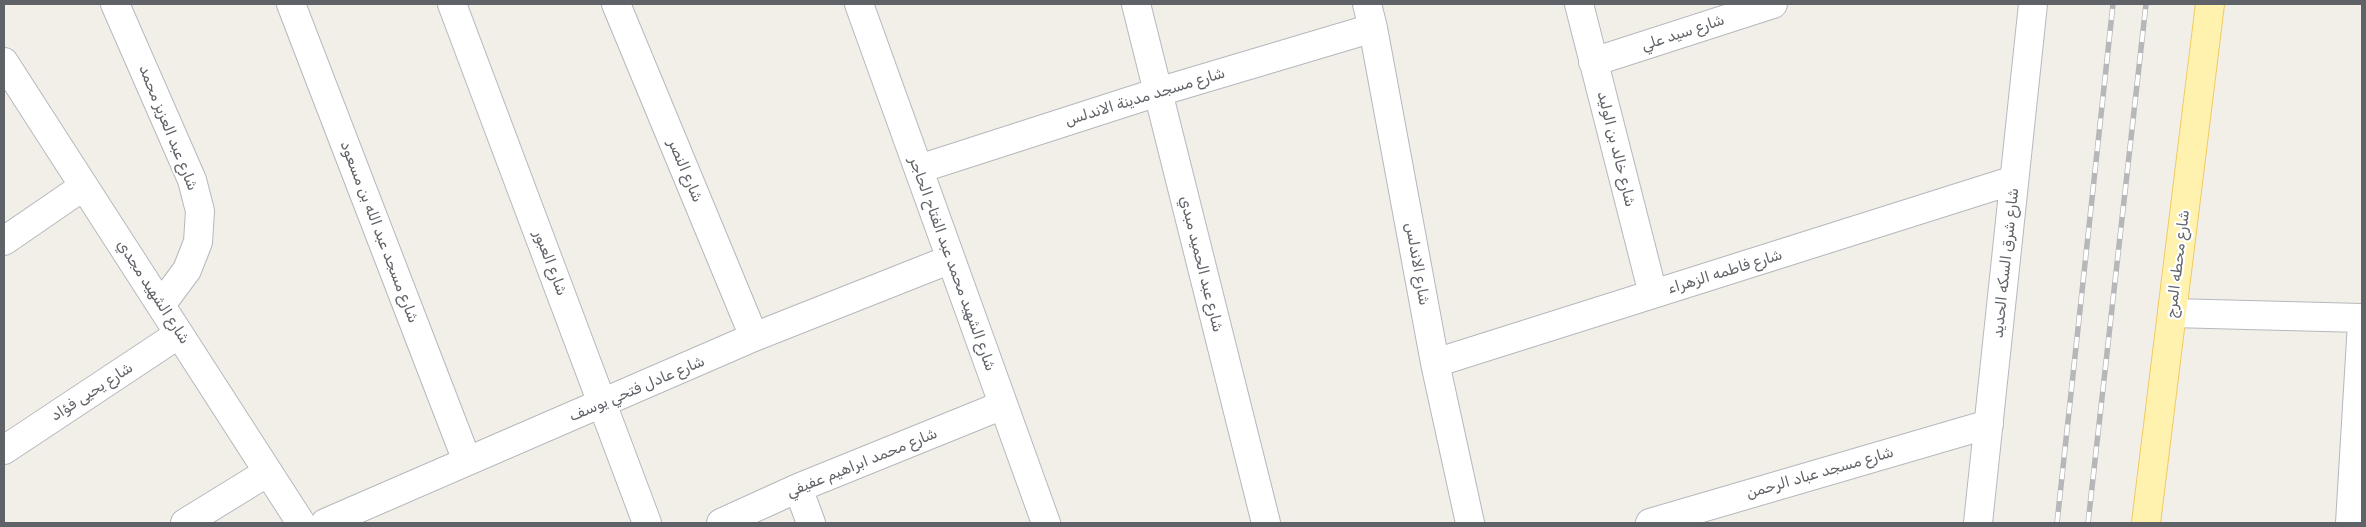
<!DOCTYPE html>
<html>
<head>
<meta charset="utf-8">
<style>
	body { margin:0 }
	#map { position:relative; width:2366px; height:527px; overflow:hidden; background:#f1efe8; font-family:Rubik,sans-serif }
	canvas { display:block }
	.frame { position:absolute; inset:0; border:5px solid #5f6368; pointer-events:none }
</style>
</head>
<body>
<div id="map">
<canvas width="2366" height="527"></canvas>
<div class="frame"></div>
</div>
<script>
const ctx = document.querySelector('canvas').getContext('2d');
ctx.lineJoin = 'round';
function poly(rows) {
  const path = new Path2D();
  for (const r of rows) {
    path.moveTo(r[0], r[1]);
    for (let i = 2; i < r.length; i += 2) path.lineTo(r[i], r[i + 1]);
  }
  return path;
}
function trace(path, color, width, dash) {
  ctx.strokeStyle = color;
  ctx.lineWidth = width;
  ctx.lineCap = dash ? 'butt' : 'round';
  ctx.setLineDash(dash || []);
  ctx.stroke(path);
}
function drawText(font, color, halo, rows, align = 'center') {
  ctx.font = font + ' Rubik,"Noto Sans Arabic",sans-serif';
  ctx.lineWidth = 4.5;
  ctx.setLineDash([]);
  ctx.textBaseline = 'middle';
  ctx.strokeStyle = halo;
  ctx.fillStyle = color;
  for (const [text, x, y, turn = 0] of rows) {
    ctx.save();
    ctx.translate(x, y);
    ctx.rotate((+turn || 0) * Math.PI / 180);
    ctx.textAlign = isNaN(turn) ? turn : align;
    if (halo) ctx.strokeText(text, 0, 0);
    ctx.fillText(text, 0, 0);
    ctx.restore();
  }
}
const minor = poly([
	[115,4,192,180,200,211,198,242,187,270,161,305],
	[291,4,467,461],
	[452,4,647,523],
	[616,4,754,337],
	[859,4,1046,523],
	[1136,4,1266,523],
	[1367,4,1373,28,1435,363,1470,523],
	[1579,4,1653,294],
	[4,62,301,523],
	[1593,62,1773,4],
	[919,169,1158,92,1373,28],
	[4,241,84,186],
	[2172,313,2362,318],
	[1435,363,2014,180],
	[4,450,179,334],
	[798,488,811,523],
	[185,523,268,472],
	[325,523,754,337,951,259],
	[721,523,798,488,1003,405],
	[1650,523,1989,424],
	[1978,523,2033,4],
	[2350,523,2362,323]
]);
const major = poly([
	[2146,523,2210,4]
]);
trace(minor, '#b5b8bc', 30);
trace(major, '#f2c960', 30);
trace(minor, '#fff', 28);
trace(major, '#fff2af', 28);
const rail = poly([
	[2057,523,2113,4],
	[2088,523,2146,4]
]);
trace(rail, '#b6b7b8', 5.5);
trace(rail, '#fff', 4, [11]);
drawText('15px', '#5f6368', '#fff', [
	["شارع سيد علي",1683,33,-18],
	["شارع مسجد مدينة الاندلس",1145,97,-17],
	["شارع عبد العزيز محمد",168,128,68],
	["شارع خالد بن الوليد",1616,149,76],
	["شارع النصر",685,171,67],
	["شارع مسجد عبد الله بن مسعود",379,232,69],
	["شارع العبور",550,263,69],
	["شارع شرق السكه الحديد",2006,263,-84],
	["شارع الشهيد محمد عبد الفتاح الحاجر",952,264,70],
	["شارع عبد الحميد مبدي",1201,264,76],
	["شارع الاندلس",1417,264,80],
	["شارع محطه المرج",2178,264,-83],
	["شارع فاطمه الزهراء",1725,272,-17],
	["شارع الشهيد مجدي",153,292,57],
	["شارع عادل فتحي يوسف",637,389,-23],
	["شارع يحيى فؤاد",92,392,-33],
	["شارع محمد ابراهيم عفيفي",862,463,-22],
	["شارع مسجد عباد الرحمن",1820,473,-16]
]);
</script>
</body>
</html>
